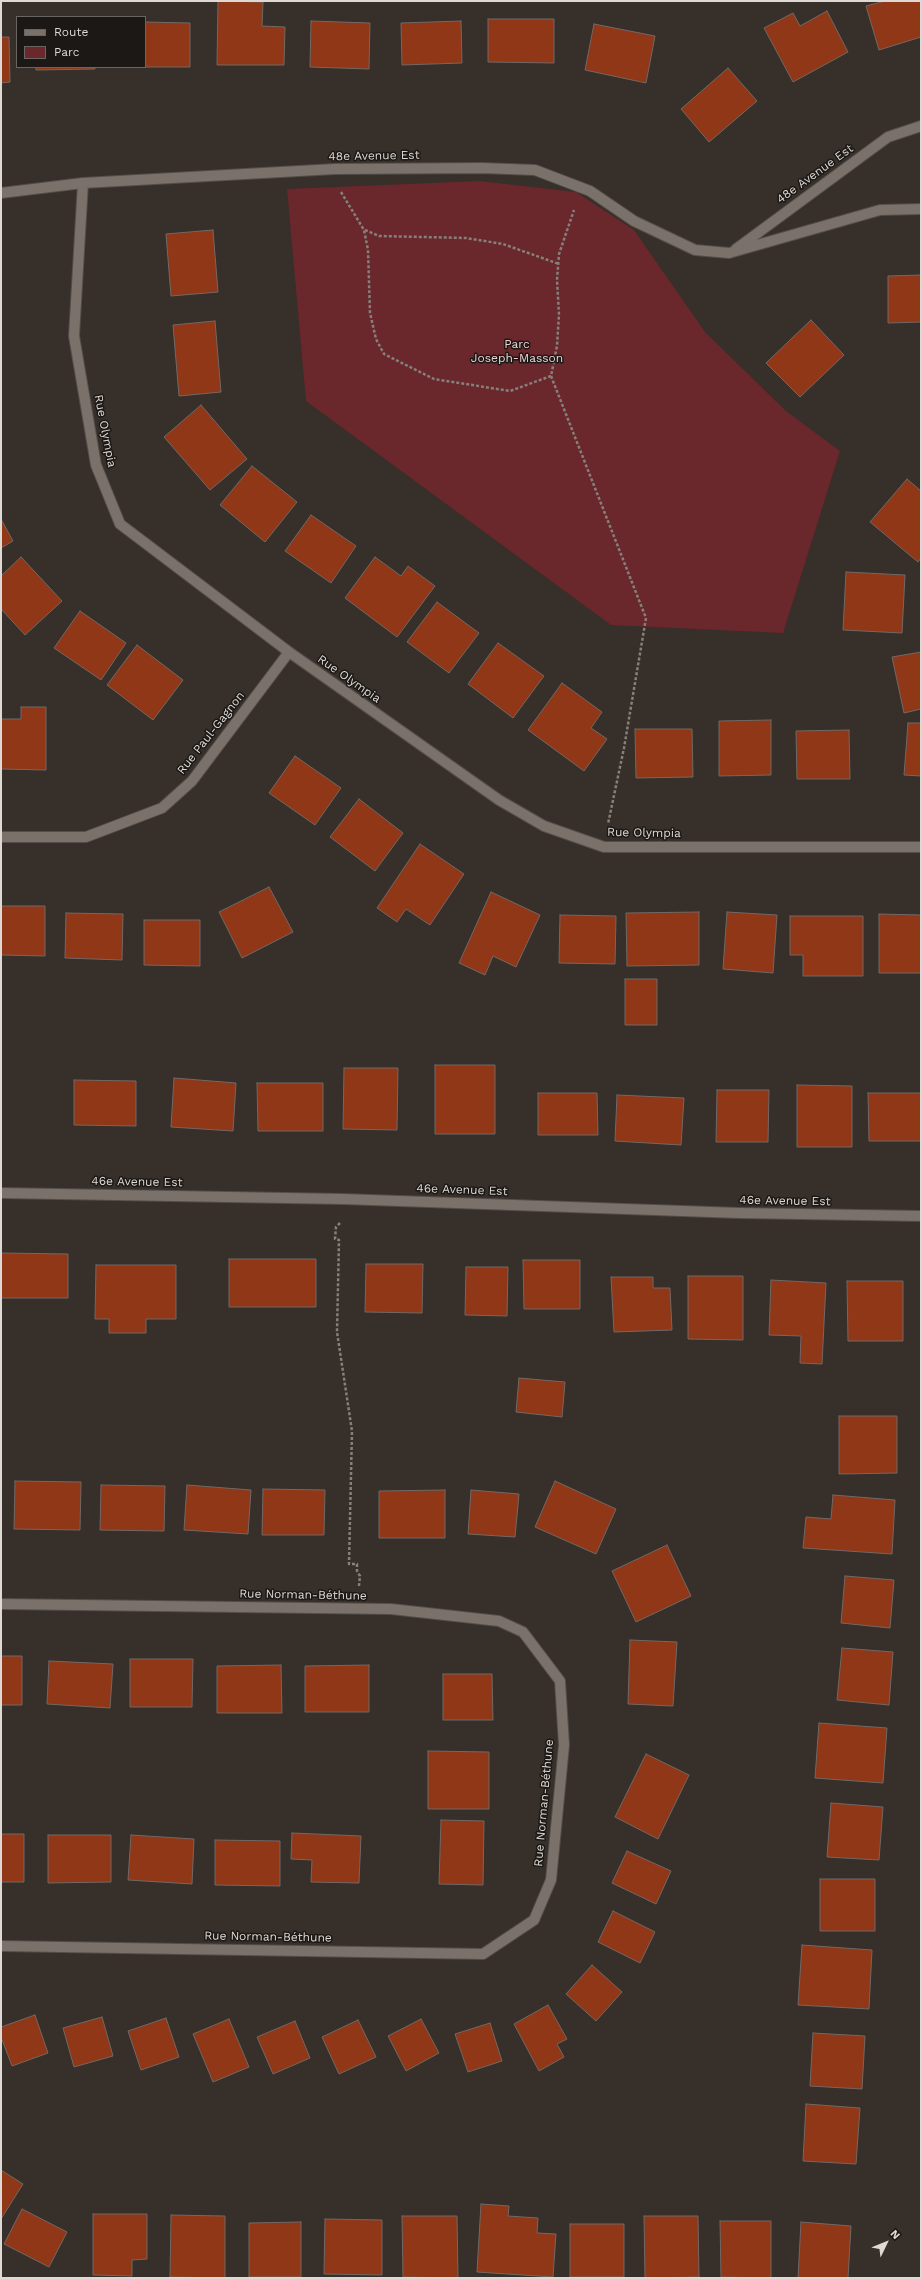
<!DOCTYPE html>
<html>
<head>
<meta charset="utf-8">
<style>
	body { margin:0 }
	#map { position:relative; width:922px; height:2279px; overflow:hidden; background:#372f29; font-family:"Work Sans",sans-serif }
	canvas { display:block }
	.frame { position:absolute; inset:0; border:2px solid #ded9d5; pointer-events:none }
	.legend { position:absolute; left:16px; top:16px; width:130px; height:52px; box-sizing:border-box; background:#1b1815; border:1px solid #696562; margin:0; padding:5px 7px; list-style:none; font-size:12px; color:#ded9d5 }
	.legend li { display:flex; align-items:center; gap:8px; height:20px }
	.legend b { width:20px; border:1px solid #696562 }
	.north { position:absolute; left:866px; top:2223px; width:40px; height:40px; -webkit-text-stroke:3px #1b1815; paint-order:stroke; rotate:47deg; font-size:11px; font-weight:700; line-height:16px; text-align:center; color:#ded9d5 }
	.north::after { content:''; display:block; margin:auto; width:14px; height:18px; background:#ded9d5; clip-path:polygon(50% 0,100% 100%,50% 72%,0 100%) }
</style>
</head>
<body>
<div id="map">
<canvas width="922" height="2279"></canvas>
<div class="frame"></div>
<ul class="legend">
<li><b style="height:5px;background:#7a716a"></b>Route</li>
<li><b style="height:11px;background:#6a272c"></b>Parc</li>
</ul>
<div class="north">N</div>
</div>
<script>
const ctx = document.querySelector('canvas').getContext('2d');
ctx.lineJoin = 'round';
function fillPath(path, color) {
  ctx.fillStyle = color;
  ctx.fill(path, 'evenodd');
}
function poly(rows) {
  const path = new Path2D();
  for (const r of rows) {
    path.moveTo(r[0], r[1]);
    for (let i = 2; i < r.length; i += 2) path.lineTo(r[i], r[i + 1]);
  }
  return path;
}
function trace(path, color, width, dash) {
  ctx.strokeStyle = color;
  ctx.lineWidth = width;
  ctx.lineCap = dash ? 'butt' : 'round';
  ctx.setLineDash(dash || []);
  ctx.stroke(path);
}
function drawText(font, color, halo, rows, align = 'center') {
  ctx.font = font + ' "Work Sans",sans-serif';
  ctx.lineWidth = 3;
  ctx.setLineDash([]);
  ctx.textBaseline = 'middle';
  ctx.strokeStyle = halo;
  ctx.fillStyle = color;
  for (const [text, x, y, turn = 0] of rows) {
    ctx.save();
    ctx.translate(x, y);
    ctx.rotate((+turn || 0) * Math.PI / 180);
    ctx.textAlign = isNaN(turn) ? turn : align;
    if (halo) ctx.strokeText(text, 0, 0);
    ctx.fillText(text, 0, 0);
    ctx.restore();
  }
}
fillPath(poly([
	[479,181,576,192,634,230,705,332,786,411,840,451,783,633,611,625,306,401,287,189]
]), '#6a272c');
const building = poly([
	[218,1,263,2,262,26,285,27,284,65,217,65,218,1],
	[885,1,921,1,921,37,879,50,866,6,885,1],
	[827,11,848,52,793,82,764,28,793,13,800,26,827,11],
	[488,19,554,19,554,63,488,62,488,19],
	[311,21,370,23,369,69,310,67,311,21],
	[461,21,462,63,402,65,401,23,461,21],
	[145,22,190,23,190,67,145,67,145,22],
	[594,24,655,36,646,83,585,70,594,24],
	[1,37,9,37,10,82,1,83,1,37],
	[36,67,95,67,95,69,36,70,36,67],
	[728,68,757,101,709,142,681,109,728,68],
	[213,230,218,292,171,296,166,234,213,230],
	[921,275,921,322,888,323,888,276,921,275],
	[811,320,844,355,800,397,766,363,811,320],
	[215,321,221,392,179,396,173,325,215,321],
	[201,405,247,459,210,490,164,437,201,405],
	[252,466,297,502,265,542,220,505,252,466],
	[907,479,921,491,921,558,918,562,870,522,907,479],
	[311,515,356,546,331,583,285,551,311,515],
	[1,519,13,541,1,548,1,519],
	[21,557,62,601,25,635,1,609,1,576,21,557],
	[375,557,401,576,408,566,435,586,397,637,345,598,375,557],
	[846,572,905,575,902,633,843,630,846,572],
	[437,602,479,633,449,673,407,642,437,602],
	[80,611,126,643,101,680,54,648,80,611],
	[498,643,544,676,513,718,468,684,498,643],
	[137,645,183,680,153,720,107,685,137,645],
	[921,652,921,709,904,713,892,657,921,652],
	[562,683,602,712,591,728,607,739,584,771,528,730,562,683],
	[21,707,46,707,46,770,1,769,1,719,21,719,21,707],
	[771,720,771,775,719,776,719,721,771,720],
	[908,723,921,723,921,776,904,775,908,723],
	[635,729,692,729,693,777,636,778,635,729],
	[849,730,850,779,797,779,796,731,849,730],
	[295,756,341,788,315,825,269,793,295,756],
	[359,799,403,833,375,871,330,837,359,799],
	[420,844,464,874,430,925,406,909,397,922,377,908,420,844],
	[269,887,293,932,242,958,219,912,269,887],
	[491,892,540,915,516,967,493,956,485,975,459,963,491,892],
	[1,906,45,906,45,956,1,955,1,906],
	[699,912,699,965,627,966,626,913,699,912],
	[727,912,777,915,773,973,723,969,727,912],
	[66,913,123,914,122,960,65,958,66,913],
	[879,914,921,915,921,973,879,973,879,914],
	[560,915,616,916,615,964,559,963,560,915],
	[790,916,863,916,863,976,803,976,803,955,790,955,790,916],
	[144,920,200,920,200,966,144,965,144,920],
	[625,979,657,979,657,1025,625,1025,625,979],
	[435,1065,495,1065,495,1134,435,1134,435,1065],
	[344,1068,398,1068,397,1130,343,1129,344,1068],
	[174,1078,236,1083,233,1131,171,1127,174,1078],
	[74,1080,136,1081,136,1126,74,1125,74,1080],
	[257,1083,323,1083,323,1131,258,1131,257,1083],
	[797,1085,852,1086,852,1147,797,1147,797,1085],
	[717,1090,769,1090,768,1142,716,1142,717,1090],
	[538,1093,597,1093,598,1135,538,1135,538,1093],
	[868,1093,921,1093,921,1141,869,1141,868,1093],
	[617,1095,684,1098,681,1145,615,1141,617,1095],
	[1,1253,68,1254,68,1298,1,1298,1,1253],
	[229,1259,316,1259,316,1307,229,1307,229,1259],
	[523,1260,580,1260,580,1309,524,1309,523,1260],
	[366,1264,423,1264,422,1313,365,1312,366,1264],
	[96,1265,176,1265,176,1319,146,1319,146,1333,109,1333,109,1319,95,1319,96,1265],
	[466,1267,508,1267,507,1316,465,1315,466,1267],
	[688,1276,743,1276,743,1340,688,1339,688,1276],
	[611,1277,653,1277,653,1288,670,1288,672,1330,614,1332,611,1277],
	[771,1280,826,1283,822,1364,800,1363,801,1336,769,1335,771,1280],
	[847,1281,903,1281,903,1341,848,1341,847,1281],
	[519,1378,565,1382,562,1417,516,1412,519,1378],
	[839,1416,897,1416,897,1473,839,1474,839,1416],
	[15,1481,81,1482,80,1530,14,1529,15,1481],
	[555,1481,616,1509,596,1554,535,1527,555,1481],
	[101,1485,165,1486,164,1531,100,1530,101,1485],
	[187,1485,251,1490,248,1534,184,1530,187,1485],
	[263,1489,325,1490,324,1535,262,1535,263,1489],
	[445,1490,445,1538,379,1538,379,1491,445,1490],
	[471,1490,519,1494,515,1537,468,1534,471,1490],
	[833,1495,895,1500,892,1554,803,1548,806,1517,831,1519,833,1495],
	[667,1545,691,1596,636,1622,612,1571,667,1545],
	[845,1576,894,1580,890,1628,841,1623,845,1576],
	[630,1640,677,1642,673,1706,628,1704,630,1640],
	[842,1648,893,1652,889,1705,837,1700,842,1648],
	[1,1656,22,1656,22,1705,1,1705,1,1656],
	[130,1659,193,1659,192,1707,130,1707,130,1659],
	[49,1661,113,1664,110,1708,47,1704,49,1661],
	[281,1665,282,1713,217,1713,217,1666,281,1665],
	[369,1665,369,1712,305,1712,305,1666,369,1665],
	[443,1674,492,1674,493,1720,443,1720,443,1674],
	[819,1723,887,1728,883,1783,815,1778,819,1723],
	[428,1751,489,1752,489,1809,428,1809,428,1751],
	[646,1754,689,1775,658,1839,615,1817,646,1754],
	[831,1803,883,1807,879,1860,827,1857,831,1803],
	[441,1820,484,1821,483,1885,439,1884,441,1820],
	[292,1833,361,1836,359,1883,311,1882,312,1860,291,1859,292,1833],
	[1,1834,24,1834,24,1882,1,1882,1,1834],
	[48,1835,111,1835,111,1882,48,1883,48,1835],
	[131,1835,194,1839,192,1884,128,1880,131,1835],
	[215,1840,280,1841,280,1886,215,1885,215,1840],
	[627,1851,671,1871,656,1904,612,1883,627,1851],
	[820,1879,875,1879,875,1931,820,1931,820,1879],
	[613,1911,655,1932,640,1963,598,1942,613,1911],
	[802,1945,872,1950,869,2009,798,2005,802,1945],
	[592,1965,622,1992,596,2021,566,1994,592,1965],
	[548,2005,567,2039,557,2044,564,2057,539,2071,514,2024,548,2005],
	[35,2015,48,2053,12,2066,1,2037,1,2027,35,2015],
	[102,2017,113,2056,74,2067,63,2028,102,2017],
	[166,2018,179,2057,141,2070,128,2031,166,2018],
	[229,2019,249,2067,213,2082,193,2034,229,2019],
	[421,2019,439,2053,406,2071,388,2036,421,2019],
	[358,2020,376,2057,339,2074,322,2037,358,2020],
	[295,2021,310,2058,273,2074,257,2037,295,2021],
	[490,2023,502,2061,468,2072,455,2034,490,2023],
	[813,2033,865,2036,862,2089,810,2086,813,2033],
	[806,2104,860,2108,856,2164,803,2161,806,2104],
	[1,2170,23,2184,1,2219,1,2170],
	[481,2204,509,2206,508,2216,538,2218,537,2233,556,2234,553,2277,477,2272,481,2204],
	[22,2209,67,2232,49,2267,4,2244,22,2209],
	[93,2214,147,2214,147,2259,132,2260,132,2276,93,2275,93,2214],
	[171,2215,225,2216,225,2278,170,2277,171,2215],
	[402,2216,457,2216,458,2278,403,2277,402,2216],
	[644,2216,698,2216,699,2277,645,2278,644,2216],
	[325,2219,382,2220,382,2275,324,2274,325,2219],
	[720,2221,771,2221,771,2278,721,2277,720,2221],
	[301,2222,301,2277,249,2277,249,2223,301,2222],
	[801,2222,851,2226,848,2278,798,2278,801,2222],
	[570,2224,624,2224,624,2277,570,2277,570,2224]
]);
fillPath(building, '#8f3717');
trace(building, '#736865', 1);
const minor = poly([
	[83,183,74,336,96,465,120,524,289,652,499,800,544,826,604,847,921,847],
	[1,193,83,183,335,169,482,168,535,170,590,191,634,221,695,250,729,253,880,210,921,209],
	[736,249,888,137,921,126],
	[1,837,86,837,162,808,192,781,289,652],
	[1,1193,343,1199,739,1213,921,1216],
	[1,1604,391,1609,499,1621,523,1632,560,1681,564,1745,551,1880,534,1920,483,1954,1,1946]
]);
trace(minor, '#544d49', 12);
trace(poly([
	[341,192,364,230,368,250,370,313,376,339,384,354,434,379,510,391,551,376,557,346,559,314,557,280,559,254,574,210],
	[365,230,379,236,466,238,503,244,559,264],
	[551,376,646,618,624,748,608,824],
	[340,1223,336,1227,335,1239,339,1240,337,1332,352,1431,349,1564,357,1564,357,1571,360,1576,359,1586]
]), '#86807a', 2.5, [3, 2]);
trace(minor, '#7a716a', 10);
drawText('12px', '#ded9d5', '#1b1815', [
	["48e Avenue Est",374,156,-1],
	["48e Avenue Est",815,174,-36],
	["Rue Olympia",105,431,79],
	["Rue Olympia",349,679,35],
	["Rue Paul-Gagnon",211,733,-52],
	["Rue Olympia",644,833,1],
	["46e Avenue Est",137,1182,1],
	["46e Avenue Est",462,1190,2],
	["46e Avenue Est",785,1201,1],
	["Rue Norman-Béthune",303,1595,1],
	["Rue Norman-Béthune",544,1803,-85],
	["Rue Norman-Béthune",268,1937,1]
]);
drawText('12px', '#eed2d2', '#1b1815', [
	["Parc",517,344],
	["Joseph-Masson",517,358]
]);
</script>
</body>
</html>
